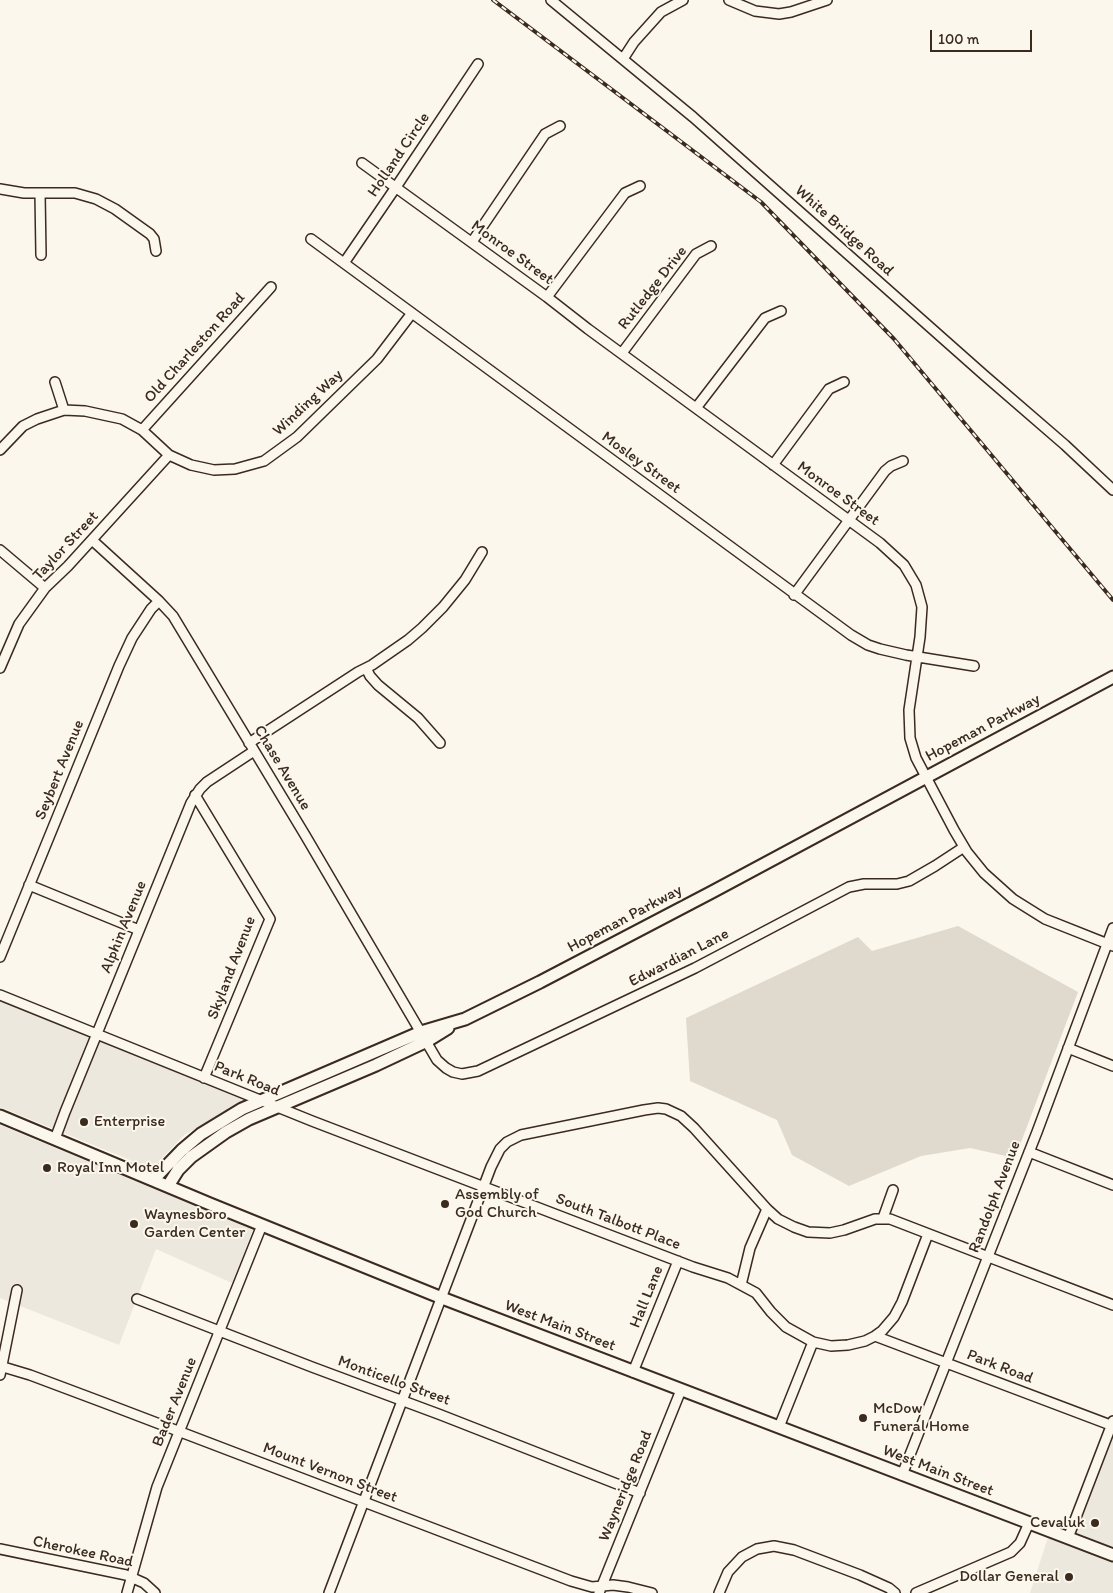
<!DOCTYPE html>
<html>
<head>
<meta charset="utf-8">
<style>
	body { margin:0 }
	#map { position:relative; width:1113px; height:1593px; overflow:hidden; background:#fbf7ec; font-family:Itim,sans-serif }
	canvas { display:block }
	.scale { position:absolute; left:930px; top:30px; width:102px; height:22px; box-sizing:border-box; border:2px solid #3b2a1e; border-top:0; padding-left:6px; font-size:15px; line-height:18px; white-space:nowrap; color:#3b2a1e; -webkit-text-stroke:4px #fbf7ec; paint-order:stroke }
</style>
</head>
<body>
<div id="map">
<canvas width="1113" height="1593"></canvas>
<div class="scale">100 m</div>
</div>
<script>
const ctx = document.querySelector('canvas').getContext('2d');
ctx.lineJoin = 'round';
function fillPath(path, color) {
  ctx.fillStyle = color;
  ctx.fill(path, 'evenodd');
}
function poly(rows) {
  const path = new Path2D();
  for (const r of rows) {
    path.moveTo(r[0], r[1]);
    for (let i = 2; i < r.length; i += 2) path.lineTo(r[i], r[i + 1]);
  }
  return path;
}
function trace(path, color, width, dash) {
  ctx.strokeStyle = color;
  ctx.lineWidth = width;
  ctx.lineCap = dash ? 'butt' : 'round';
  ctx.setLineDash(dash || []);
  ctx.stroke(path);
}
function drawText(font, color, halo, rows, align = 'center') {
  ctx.font = font + ' Itim,sans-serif';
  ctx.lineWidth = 4;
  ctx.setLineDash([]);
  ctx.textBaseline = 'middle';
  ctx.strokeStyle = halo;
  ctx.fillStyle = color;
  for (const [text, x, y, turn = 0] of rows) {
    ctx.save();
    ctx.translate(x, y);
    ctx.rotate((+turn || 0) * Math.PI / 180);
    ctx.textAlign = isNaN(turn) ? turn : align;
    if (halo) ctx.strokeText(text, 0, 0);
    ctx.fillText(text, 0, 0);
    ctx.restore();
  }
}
fillPath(poly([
	[0,1001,247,1101,184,1135,152,1169,0,1107],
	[0,1125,253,1230,232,1283,156,1249,119,1345,0,1298],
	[1113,1436,1113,1593,1030,1593,1052,1525,1075,1535]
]), '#ede8dd');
fillPath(poly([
	[958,926,1078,992,1015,1158,970,1148,921,1156,849,1186,792,1155,777,1120,690,1081,686,1018,858,937,872,951]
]), '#dfd9ce');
const minor = poly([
	[551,0,693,117,984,375,1065,445,1113,490],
	[729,0,755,11,779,14,791,12,827,0],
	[623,59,634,42,661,12,683,0],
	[362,163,547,297,588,329,880,543,904,565,916,585,922,607,920,637,909,710,910,738,916,758,954,830,967,852,984,873,1013,899,1045,919,1113,946],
	[0,189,24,193,75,193,96,199,115,209,150,234,154,239,156,251],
	[40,193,41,255],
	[311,239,851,635,868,645,880,649,906,655,974,666],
	[472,242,545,134,560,126],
	[344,263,396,187,478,64],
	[547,297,625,193,640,186],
	[622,353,696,254,711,246],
	[55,382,64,410],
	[696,408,765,318,781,311],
	[142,430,271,287],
	[0,450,23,426,37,419,64,410,85,411,122,419,142,430,169,455,191,465,214,470,235,469,264,461,297,437,377,359,412,313],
	[773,465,829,389,844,382],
	[92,540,159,601,173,616,305,835,437,1060,446,1068,453,1072,462,1074,478,1071,695,968,849,887,864,884,897,884,909,881,935,866,964,847],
	[0,550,45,588],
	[794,595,885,471,891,466,903,461],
	[0,668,19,624,45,588,68,566,169,455],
	[366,668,370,676,378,685,418,718,440,743],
	[249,743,358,672,372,665,408,640,422,628,443,607,465,580,482,552],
	[195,795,270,919,204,1078],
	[29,885,139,930],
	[0,957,119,666,132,638,151,609,159,601],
	[0,995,312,1121,693,1267,728,1278,756,1293,771,1312,786,1327,813,1342,831,1346,848,1345,865,1341,875,1336,882,1331,894,1317,902,1302,928,1234],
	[1068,1048,1113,1066],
	[55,1139,65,1112,191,803,200,789,207,782,254,751],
	[1029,1152,1113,1185],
	[883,1218,893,1190],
	[741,1285,750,1248,767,1209],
	[137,1299,312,1367,441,1415,640,1493],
	[875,1336,1113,1426],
	[0,1366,30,1375,102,1402,571,1581,592,1587,613,1585,628,1587,652,1593],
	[633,1372,678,1261],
	[0,1375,17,1290],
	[779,1427,813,1342],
	[902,1475,1037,1132,1113,928],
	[1068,1538,1113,1421],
	[0,1549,126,1575,144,1583,155,1593],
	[127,1593,157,1487,262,1225],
	[329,1593,491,1167,500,1149,507,1142,521,1135,644,1110,658,1108,666,1109,681,1116,694,1128,767,1209,778,1219,794,1227,808,1232,830,1233,844,1230,875,1219,890,1219,1113,1305],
	[599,1593,681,1390],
	[719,1593,728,1572,742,1557,757,1549,774,1546,794,1550,860,1575,889,1588,895,1593],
	[916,1593,1011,1552,1020,1543,1029,1523]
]);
const major = poly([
	[0,1116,210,1204,442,1298,1113,1555],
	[153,1180,182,1150,201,1134,242,1109,421,1032,465,1019,540,982,712,892,1113,677],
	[168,1186,178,1170,191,1157,226,1132,249,1119,376,1065,427,1041,448,1028]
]);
trace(minor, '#3b2a1e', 12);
trace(major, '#3b2a1e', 15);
trace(minor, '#fbf7ec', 9);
trace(major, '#fbf7ec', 11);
const rail = poly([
	[493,0,761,202,894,339,1113,600]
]);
trace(rail, '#3b2a1e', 4);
trace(rail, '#fbf7ec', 2, [5.5]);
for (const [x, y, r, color] of [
	[84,1122,5,"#3b2a1e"],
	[47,1168,5,"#3b2a1e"],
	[445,1204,5,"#3b2a1e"],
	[134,1224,5,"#3b2a1e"],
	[863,1418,5,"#3b2a1e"],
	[1095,1523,5,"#3b2a1e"],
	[1069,1577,5,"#3b2a1e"]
]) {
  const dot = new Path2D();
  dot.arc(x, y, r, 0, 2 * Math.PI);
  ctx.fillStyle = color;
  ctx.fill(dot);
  trace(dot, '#fbf7ec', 2);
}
drawText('16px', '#3b2a1e', '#fbf7ec', [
	["Holland Circle",399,155,-56],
	["White Bridge Road",844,231,42],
	["Monroe Street",512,253,36],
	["Rutledge Drive",653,288,-52],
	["Old Charleston Road",195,348,-48],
	["Winding Way",308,403,-43],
	["Mosley Street",641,463,36],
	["Monroe Street",838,494,36],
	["Taylor Street",66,546,-47],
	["Hopeman Parkway",983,728,-28],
	["Chase Avenue",282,768,59],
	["Seybert Avenue",60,770,-68],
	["Hopeman Parkway",625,919,-28],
	["Alphin Avenue",124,927,-68],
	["Edwardian Lane",679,958,-27],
	["Skyland Avenue",232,968,-69],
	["Park Road",247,1079,22],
	["Randolph Avenue",995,1197,-69],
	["South Talbott Place",618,1222,21],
	["Hall Lane",647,1297,-68],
	["West Main Street",560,1326,21],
	["Park Road",1000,1367,21],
	["Monticello Street",394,1381,20],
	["Bader Avenue",175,1402,-68],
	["West Main Street",938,1471,21],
	["Mount Vernon Street",330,1473,21],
	["Wayneridge Road",626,1486,-68],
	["Cherokee Road",83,1552,12]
]);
drawText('16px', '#3b2a1e', '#fbf7ec', [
	["Enterprise",94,1122],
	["Royal Inn Motel",57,1168],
	["Assembly of",455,1195],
	["God Church",455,1213],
	["Waynesboro",144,1215],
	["Garden Center",144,1233],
	["McDow",873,1409],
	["Funeral Home",873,1427],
	["Cevaluk",1085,1523,"right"],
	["Dollar General",1059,1577,"right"]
], 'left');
</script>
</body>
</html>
